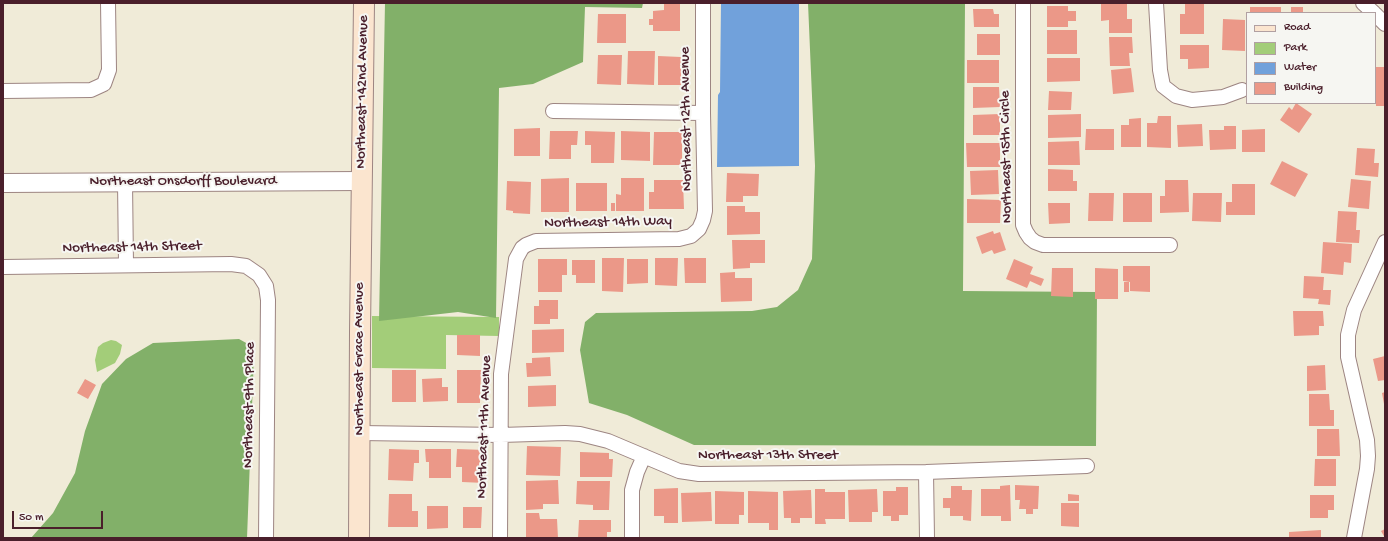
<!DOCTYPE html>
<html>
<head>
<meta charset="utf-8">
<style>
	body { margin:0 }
	#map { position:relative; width:1388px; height:541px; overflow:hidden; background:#f0ebd8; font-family:"Gochi Hand",sans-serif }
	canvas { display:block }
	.frame { position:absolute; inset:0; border:4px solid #4a1f2b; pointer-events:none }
	.legend { position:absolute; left:1246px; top:12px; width:130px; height:92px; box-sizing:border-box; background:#f6f6f2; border:1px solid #b1a0a2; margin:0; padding:5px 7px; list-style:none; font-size:12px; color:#4a1f2b }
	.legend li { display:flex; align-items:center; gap:8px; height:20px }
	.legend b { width:20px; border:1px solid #b1a0a2 }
	.scale { position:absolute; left:12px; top:511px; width:91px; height:18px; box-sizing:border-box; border:2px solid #4a1f2b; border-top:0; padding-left:5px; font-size:12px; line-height:14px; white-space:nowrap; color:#4a1f2b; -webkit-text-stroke:3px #f6f6f2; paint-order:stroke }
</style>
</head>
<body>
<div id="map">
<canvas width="1388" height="541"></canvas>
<div class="frame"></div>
<ul class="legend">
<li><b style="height:5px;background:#fbe5cf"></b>Road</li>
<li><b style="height:11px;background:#a3cd79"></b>Park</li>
<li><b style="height:11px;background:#71a1db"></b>Water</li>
<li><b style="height:11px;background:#eb9888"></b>Building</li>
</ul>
<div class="scale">50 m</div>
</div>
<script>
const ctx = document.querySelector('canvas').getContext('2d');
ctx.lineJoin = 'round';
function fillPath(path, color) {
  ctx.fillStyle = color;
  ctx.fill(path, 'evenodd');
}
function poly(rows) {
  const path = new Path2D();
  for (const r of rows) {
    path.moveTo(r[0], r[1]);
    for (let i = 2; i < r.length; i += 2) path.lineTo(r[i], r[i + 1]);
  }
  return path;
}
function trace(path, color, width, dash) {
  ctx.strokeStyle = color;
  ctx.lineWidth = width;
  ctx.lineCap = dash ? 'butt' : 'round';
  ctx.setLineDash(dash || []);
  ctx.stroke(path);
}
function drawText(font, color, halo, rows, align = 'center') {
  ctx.font = font + ' "Gochi Hand",sans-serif';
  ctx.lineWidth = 4;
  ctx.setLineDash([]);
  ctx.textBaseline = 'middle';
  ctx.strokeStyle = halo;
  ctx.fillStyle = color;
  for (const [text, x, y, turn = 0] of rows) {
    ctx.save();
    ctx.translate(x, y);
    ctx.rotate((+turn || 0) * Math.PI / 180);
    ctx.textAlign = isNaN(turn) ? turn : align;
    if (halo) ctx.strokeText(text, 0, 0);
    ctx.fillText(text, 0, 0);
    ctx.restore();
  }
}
fillPath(poly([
	[372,316,499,317,499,336,446,335,446,369,372,368],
	[111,340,116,341,122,345,120,354,115,363,97,372,95,360,98,347,103,343]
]), '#a3cd79');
fillPath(poly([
	[385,3,643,3,642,8,585,7,583,62,533,84,499,88,496,318,458,312,379,321],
	[808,3,965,3,963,291,1097,292,1096,446,694,445,627,415,589,403,580,350,585,322,596,313,752,311,777,307,798,290,812,259,815,166],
	[239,339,248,344,254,355,247,538,31,538,53,513,75,473,85,431,102,384,126,359,153,343]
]), '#82b069');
fillPath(poly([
	[721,3,799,3,799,166,717,167,718,95,720,92]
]), '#71a1db');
fillPath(poly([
	[664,4,680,4,680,31,653,31,653,25,649,25,649,19,653,19,653,11,664,10],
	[1101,4,1127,4,1127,19,1132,19,1132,33,1109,33,1109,20,1101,21],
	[1185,4,1204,4,1204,34,1180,34,1180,14,1185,14],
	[1047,6,1068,6,1068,11,1076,11,1076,21,1068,21,1068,27,1047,27],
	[1250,7,1281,7,1281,13,1250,13],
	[1291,7,1303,7,1303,13,1291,13],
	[973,9,993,9,994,14,999,14,999,27,974,27],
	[598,14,626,14,626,43,597,43],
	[1223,19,1245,20,1245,51,1222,50],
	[1047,30,1077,30,1077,54,1047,54],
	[977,34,1000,34,1000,55,977,55],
	[1109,37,1132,37,1133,53,1129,53,1130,66,1110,66],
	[1180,45,1209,45,1209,68,1188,69,1188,59,1180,59],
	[628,51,655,51,654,85,627,84],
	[598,55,622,55,621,85,597,84],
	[658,56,681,57,681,85,658,85],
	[1047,58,1080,58,1080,81,1047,82],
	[967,60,999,60,999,83,967,83],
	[1375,67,1385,67,1385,106,1376,106],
	[1131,68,1134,92,1113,94,1111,70],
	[973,87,999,87,1000,107,973,108],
	[1049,91,1072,92,1071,110,1048,110],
	[1296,103,1312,114,1299,133,1280,120,1289,107,1292,110],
	[1000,114,1000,135,973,135,973,115],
	[1081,114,1081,137,1048,138,1048,115],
	[1158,116,1171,116,1171,148,1147,147,1147,123,1157,123],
	[1141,118,1141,147,1121,147,1121,125,1129,125,1129,119],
	[1202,124,1203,146,1178,147,1177,125],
	[1224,126,1236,126,1236,149,1210,150,1209,130,1224,130],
	[540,128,540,156,514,156,514,129],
	[1086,129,1114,129,1114,150,1085,150],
	[1265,129,1265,152,1242,152,1242,130],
	[550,131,578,131,577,145,571,145,571,159,549,159],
	[585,131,615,132,614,163,591,163,591,145,585,145],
	[621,131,650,132,650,161,621,160],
	[654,132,682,132,682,165,653,165],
	[1079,141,1080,165,1048,165,1048,142],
	[966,143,1000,143,1000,167,967,167],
	[1357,148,1375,149,1374,163,1379,163,1378,177,1355,175],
	[1282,161,1308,174,1295,197,1270,184],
	[1048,169,1073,170,1073,181,1077,181,1077,191,1048,191],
	[998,170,999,194,971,195,970,171],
	[727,173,759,174,758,196,743,196,743,202,726,202],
	[569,178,569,212,541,212,541,179],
	[621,178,644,178,644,211,616,211,616,194,621,195],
	[1351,179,1371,181,1369,209,1348,207],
	[654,180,683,180,684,209,649,209,649,192,654,192],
	[1165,180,1188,180,1189,212,1160,213,1160,196,1165,196],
	[507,181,531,182,530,214,513,213,513,211,506,210],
	[576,183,607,183,607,211,576,211],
	[1232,184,1255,184,1255,215,1226,215,1226,202,1232,202],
	[1089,193,1114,193,1113,221,1088,221],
	[1123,193,1152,193,1152,222,1123,222],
	[1193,193,1222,193,1221,222,1192,221],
	[967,199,1001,200,1000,223,967,223],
	[611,203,615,203,615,211,611,211],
	[1048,203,1070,203,1070,223,1049,224],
	[727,206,745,206,745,212,760,212,760,234,727,235],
	[1338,211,1357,212,1356,230,1360,230,1359,243,1336,242],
	[993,231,994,234,1000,232,1006,250,994,254,992,250,982,254,976,237],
	[732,240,765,240,765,263,750,263,750,268,733,269],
	[1323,242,1352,244,1351,263,1344,262,1343,275,1321,273],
	[602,258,624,258,623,292,602,291],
	[655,258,678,258,677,286,655,285],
	[684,258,706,258,706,283,685,283],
	[538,259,567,259,567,275,562,275,562,292,538,292],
	[627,259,648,259,648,283,627,284],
	[1014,259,1033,267,1030,274,1044,279,1041,286,1030,281,1027,288,1006,279],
	[572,260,595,260,595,283,576,283,576,275,572,275],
	[1123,266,1150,266,1150,292,1130,291,1130,282,1123,281],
	[1052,268,1073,268,1073,297,1051,296],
	[1095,268,1118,269,1118,299,1095,299],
	[735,272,735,278,752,278,752,301,721,302,720,273],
	[1304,276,1324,277,1323,290,1331,290,1330,305,1318,304,1319,299,1303,298],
	[1124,282,1129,282,1129,292,1124,292],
	[539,300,558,300,558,319,550,319,550,324,534,324,534,306,539,306],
	[1293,311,1323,311,1324,326,1319,326,1319,335,1294,336],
	[564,329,564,352,532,353,532,330],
	[457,335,480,335,480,356,457,355],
	[1385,356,1385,380,1378,381,1373,359],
	[550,357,551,376,527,377,526,363,532,363,532,358],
	[1325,365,1326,390,1307,391,1307,366],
	[392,370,416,370,416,402,392,402],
	[457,370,481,370,480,403,457,403],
	[442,378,442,387,448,387,448,401,423,402,422,379],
	[85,379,96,385,88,399,77,393],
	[556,385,556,406,528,407,528,386],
	[1385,392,1385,404,1384,404,1382,393],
	[1309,394,1329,394,1330,410,1334,410,1334,426,1309,426],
	[1317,429,1339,429,1340,456,1317,456],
	[527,446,561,447,560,476,526,475],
	[389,449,419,450,419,463,414,463,413,481,388,480],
	[425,449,451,449,451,478,429,478,429,462,426,462],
	[457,449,485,450,485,483,462,482,462,467,456,467],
	[580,452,609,453,609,459,613,459,612,477,580,477],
	[1315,459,1336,459,1336,486,1314,486],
	[558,480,559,504,543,504,543,509,526,510,526,481],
	[577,481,610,481,609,510,593,510,593,505,576,504],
	[1010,485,1011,521,1001,521,1001,516,981,516,981,489,1000,489,1000,486],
	[1015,485,1039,486,1038,509,1033,509,1033,514,1026,514,1026,509,1019,509,1020,500,1015,500],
	[951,486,962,486,962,490,972,490,971,521,963,520,963,516,950,516,950,508,943,508,943,498,951,498],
	[896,487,908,487,908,515,899,515,899,521,891,521,891,516,883,516,883,491,896,491],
	[678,488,678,523,664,523,664,516,654,516,654,489],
	[815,489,825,489,825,492,845,492,845,519,825,519,826,524,815,524],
	[877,489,878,512,872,512,872,522,849,522,848,490],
	[811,490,812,518,793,518,800,518,800,523,791,523,791,518,784,518,783,491],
	[715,491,744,492,744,515,739,515,739,524,715,524],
	[748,491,778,492,778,530,769,530,769,523,748,523],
	[711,492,712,521,682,522,681,493],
	[389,494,412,494,412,511,418,511,418,527,388,527],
	[1068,494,1079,495,1079,501,1068,501],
	[1310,495,1334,495,1334,510,1328,510,1328,518,1310,518],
	[1061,503,1079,503,1079,527,1061,526],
	[427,506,448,506,448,528,427,529],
	[463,507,482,507,481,528,463,528],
	[526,513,539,513,540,519,557,519,558,538,526,538],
	[579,520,611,520,611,532,607,532,607,538,578,538],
	[1385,529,1385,538,1381,531],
	[1321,530,1321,538,1289,538,1289,532]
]), '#eb9888');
const minor = poly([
	[1023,3,1023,225,1026,232,1030,238,1035,242,1043,245,1170,245],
	[1156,3,1160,70,1163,86,1176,96,1192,100,1223,97,1242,90],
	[1363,3,1374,13],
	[1375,14,1385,24],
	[3,91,91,90,104,84,109,70,108,3],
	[553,111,703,113],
	[125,182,126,264],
	[3,267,231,264,246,266,259,275,266,286,268,300,266,538],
	[360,433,501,435,565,433,580,434,608,441,679,471,699,474,926,472,1087,466],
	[926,472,927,538],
	[500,538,501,374,516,259,522,248,526,245,536,241,679,239,691,236,699,229,703,220,705,211,703,113,703,3],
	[632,538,632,490,637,472,644,456],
	[1354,538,1367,469,1368,456,1367,440,1348,357,1348,335,1354,310,1385,242]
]);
const tertiary = poly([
	[3,183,362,181]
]);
const secondary = poly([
	[359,538,360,332,364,3]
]);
trace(minor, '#9d8582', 16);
trace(tertiary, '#9d8582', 20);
trace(secondary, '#9d8582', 22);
trace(minor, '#fff', 14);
trace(tertiary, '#fff', 18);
trace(secondary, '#fbe5cf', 20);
drawText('15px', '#4a1f2b', '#f6f6f2', [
	["Northeast 142nd Avenue",363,92,-89],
	["Northeast 12th Avenue",687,119,-91],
	["Northeast 15th Circle",1007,157,-91],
	["Northeast Onsdorff Boulevard",183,182],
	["Northeast 14th Way",608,223,-1],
	["Northeast 14th Street",132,248,-1],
	["Northeast Grace Avenue",360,359,-90],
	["Northeast 9th Place",250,405,-89],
	["Northeast 11th Avenue",485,427,-88],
	["Northeast 13th Street",768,456]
]);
</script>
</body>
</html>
